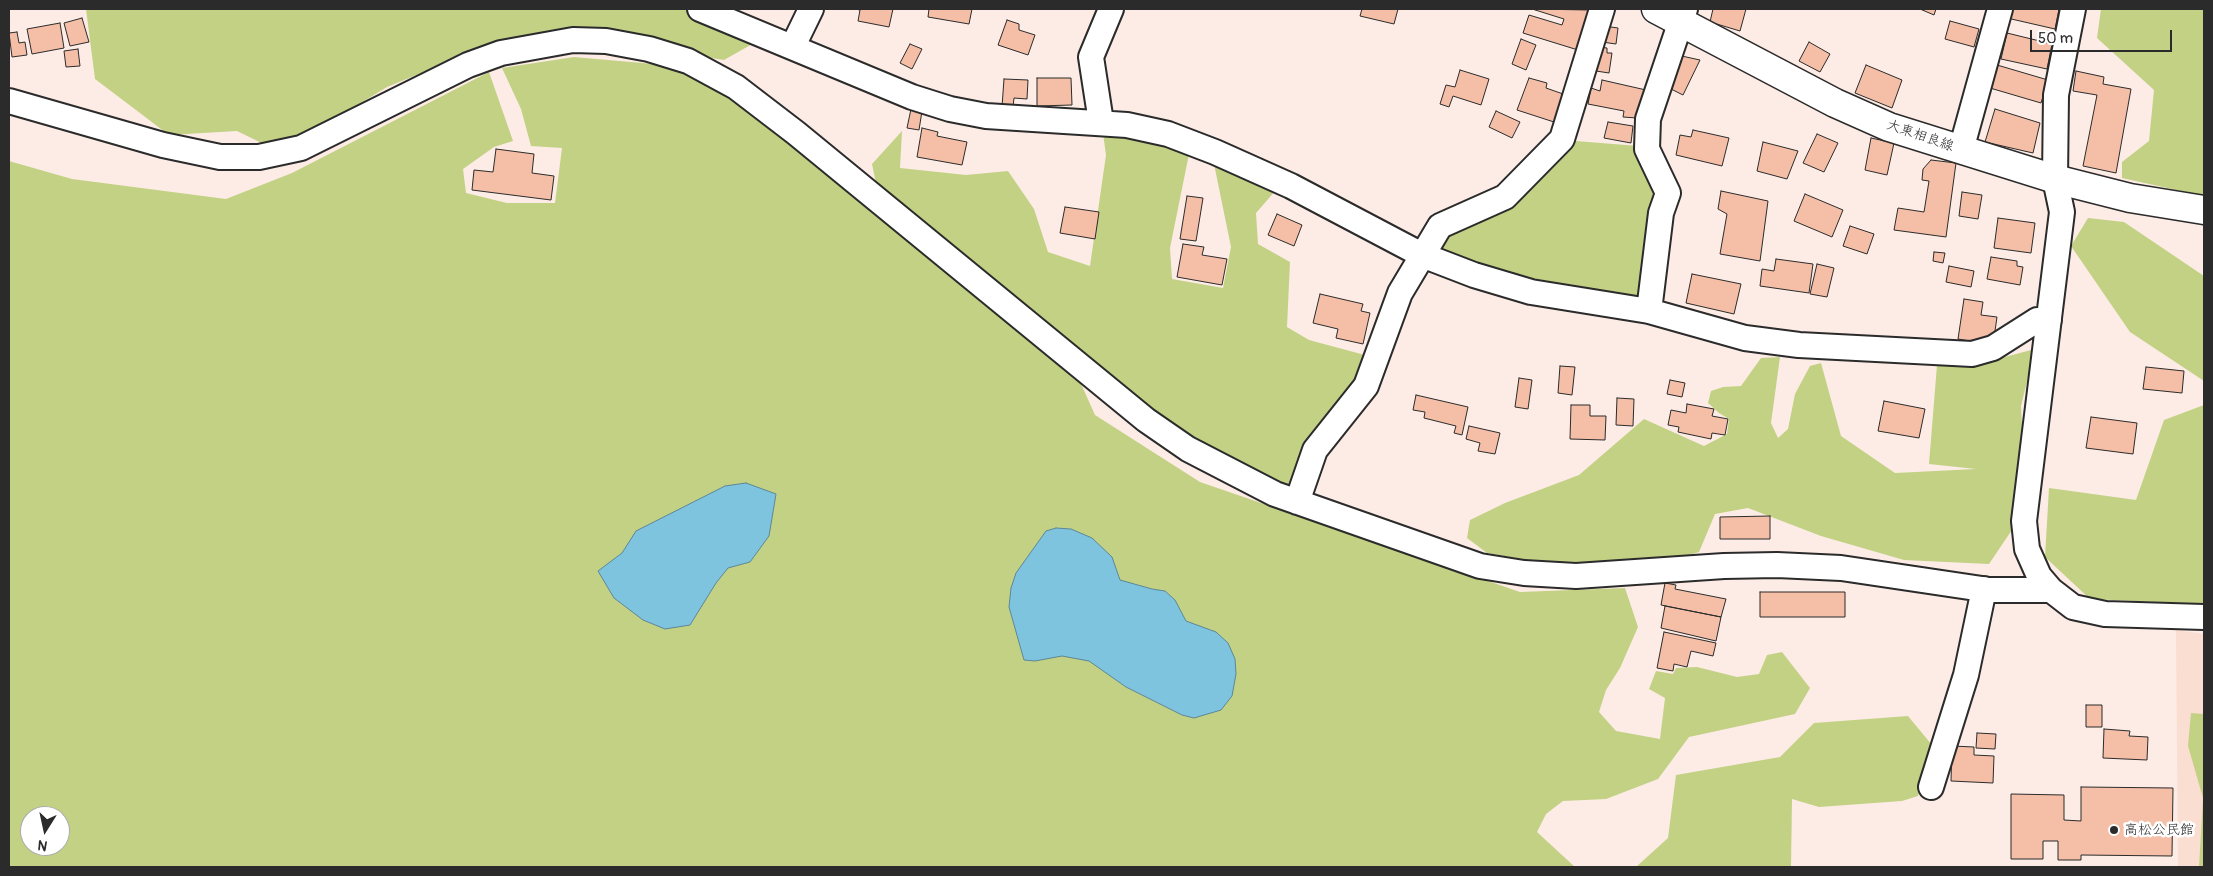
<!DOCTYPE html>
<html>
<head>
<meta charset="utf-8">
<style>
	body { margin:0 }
	#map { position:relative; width:2213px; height:876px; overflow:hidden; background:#fcece5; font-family:Pangolin,sans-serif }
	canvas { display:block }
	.frame { position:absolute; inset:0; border:10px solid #2b2b2b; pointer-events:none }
	.north { position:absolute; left:20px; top:806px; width:50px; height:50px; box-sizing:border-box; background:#fff; border:1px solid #aaa; border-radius:50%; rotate:190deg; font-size:14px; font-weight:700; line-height:20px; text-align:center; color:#2b2b2b }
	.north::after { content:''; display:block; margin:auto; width:18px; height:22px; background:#2b2b2b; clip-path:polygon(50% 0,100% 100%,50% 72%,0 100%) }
	.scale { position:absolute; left:2030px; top:30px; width:142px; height:22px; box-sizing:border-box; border:2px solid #2b2b2b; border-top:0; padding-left:6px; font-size:15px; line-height:18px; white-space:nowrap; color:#2b2b2b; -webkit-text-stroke:4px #fff; paint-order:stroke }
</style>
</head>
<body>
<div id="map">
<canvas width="2213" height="876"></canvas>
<div class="frame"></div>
<div class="north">N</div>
<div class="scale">50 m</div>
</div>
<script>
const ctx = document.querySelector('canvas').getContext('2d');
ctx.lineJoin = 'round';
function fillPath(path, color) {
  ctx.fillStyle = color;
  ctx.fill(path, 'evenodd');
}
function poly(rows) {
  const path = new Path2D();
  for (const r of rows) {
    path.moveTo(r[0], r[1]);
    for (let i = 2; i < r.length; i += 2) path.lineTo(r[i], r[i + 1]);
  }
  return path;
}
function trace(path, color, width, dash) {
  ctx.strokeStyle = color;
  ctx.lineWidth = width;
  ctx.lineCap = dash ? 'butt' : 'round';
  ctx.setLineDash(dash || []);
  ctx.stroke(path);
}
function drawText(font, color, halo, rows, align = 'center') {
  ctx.font = font + ' Pangolin,"Klee One",sans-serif';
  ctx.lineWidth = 5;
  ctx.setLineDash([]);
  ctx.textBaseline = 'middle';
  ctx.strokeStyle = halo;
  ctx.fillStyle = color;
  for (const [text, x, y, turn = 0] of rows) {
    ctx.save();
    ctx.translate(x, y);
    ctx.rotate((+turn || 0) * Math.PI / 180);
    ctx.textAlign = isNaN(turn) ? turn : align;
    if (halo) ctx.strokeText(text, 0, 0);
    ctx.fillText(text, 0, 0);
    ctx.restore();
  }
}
fillPath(poly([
	[2176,630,2204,634,2204,867,2178,867]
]), '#faded2');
fillPath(poly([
	[86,9,698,9,754,43,724,60,613,42,502,40,387,87,280,152,237,131,169,135,95,79],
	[2101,9,2204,9,2204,196,2122,178,2122,162,2149,141,2154,90,2097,38],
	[574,57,676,66,745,101,877,188,872,164,902,131,900,168,966,175,1008,171,1034,209,1048,252,1090,266,1106,155,1102,126,1151,139,1189,154,1170,248,1172,279,1223,288,1231,247,1213,159,1276,190,1256,213,1258,244,1290,262,1287,327,1309,340,1376,358,1295,498,1171,432,1069,357,1095,415,1200,482,1520,592,1625,588,1638,627,1620,668,1606,690,1599,712,1616,731,1660,739,1665,698,1649,689,1656,671,1673,674,1676,668,1697,667,1737,677,1759,674,1767,655,1782,652,1810,688,1795,714,1689,737,1658,779,1606,799,1563,801,1546,814,1537,832,1575,867,9,867,9,161,72,179,226,199,292,173,489,72,513,141,494,147,463,169,466,193,507,203,555,203,562,148,531,146,521,109,502,68],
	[30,816,60,816,60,846,30,846],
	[1576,141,1638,146,1659,207,1649,311,1534,288,1436,253,1451,230,1501,214,1553,168],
	[2088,218,2124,222,2204,276,2204,381,2130,332,2071,246],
	[2035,349,2021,406,2023,443,2018,521,1989,564,1904,560,1821,536,1748,508,1715,514,1699,552,1670,561,1610,566,1533,561,1487,553,1467,538,1470,520,1505,503,1579,475,1644,419,1704,446,1727,434,1729,419,1719,413,1708,403,1711,391,1723,387,1741,386,1761,358,1780,357,1771,423,1778,438,1788,429,1795,394,1810,366,1821,363,1841,436,1895,473,1976,469,1929,464,1937,365,1986,362],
	[2204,405,2204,604,2090,599,2045,557,2049,488,2136,500,2164,420],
	[2191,713,2204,714,2204,867,2199,867,2203,798,2188,746],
	[1908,716,1932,745,1918,796,1902,801,1819,807,1792,799,1791,867,1636,867,1668,838,1676,775,1780,757,1814,723]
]), '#c3d185');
const water = poly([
	[746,483,776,494,769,536,750,562,728,568,716,583,690,625,665,629,643,620,614,598,598,571,622,553,636,531,725,486,746,483],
	[1056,528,1071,529,1092,538,1112,557,1120,580,1152,589,1165,591,1175,600,1186,621,1216,632,1228,643,1235,659,1236,674,1232,696,1221,710,1194,718,1182,715,1126,687,1089,661,1062,656,1035,661,1024,660,1009,607,1011,588,1016,573,1046,531,1056,528]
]);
fillPath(water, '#7ec4df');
trace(water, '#5d8797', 1);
const building = poly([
	[855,9,893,9,889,27,858,21,860,10,855,9],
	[929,9,972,9,969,24,928,17,929,9],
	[1362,9,1398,9,1394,24,1360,16,1362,9],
	[1532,9,1590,10,1578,50,1523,33,1529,15,1562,25,1564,19,1532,9],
	[1713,9,1746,9,1740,31,1710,22,1713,9],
	[1920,9,1936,9,1934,15,1920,9],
	[2008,9,2059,9,2055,29,2007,18,2008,9],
	[82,18,89,42,70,46,64,23,82,18],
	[1007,20,1019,24,1019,30,1035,35,1028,55,998,45,1007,20],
	[1950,21,1979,29,1974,47,1945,39,1950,21],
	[60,23,64,48,32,54,27,29,60,23],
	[1604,26,1618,28,1616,44,1602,42,1604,26],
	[17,32,19,43,25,42,27,55,12,57,9,33,17,32],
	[2007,33,2052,44,2047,69,2001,59,2007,33],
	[1521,39,1536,45,1526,70,1512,64,1521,39],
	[1809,42,1830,54,1820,72,1799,61,1809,42],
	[910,44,922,49,912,69,900,63,910,44],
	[1599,47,1607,48,1607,53,1612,53,1609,73,1596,71,1599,47],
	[78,49,80,66,66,67,64,51,78,49],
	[1677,55,1700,60,1683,95,1663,85,1677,55],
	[1866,65,1902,80,1892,108,1855,93,1866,65],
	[1997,65,2048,80,2041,103,1990,88,1997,65],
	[1460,70,1489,79,1481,105,1453,96,1449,107,1440,104,1446,85,1455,87,1460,70],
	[2076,71,2104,77,2103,84,2131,89,2116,173,2083,166,2097,95,2073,91,2076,71],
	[1037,78,1071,78,1072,105,1037,106,1037,78],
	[1529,78,1547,83,1546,88,1566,95,1554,122,1517,110,1529,78],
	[1004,79,1028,80,1027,99,1014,98,1013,107,1002,107,1004,79],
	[1602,80,1646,90,1637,118,1623,117,1624,111,1588,104,1591,88,1600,91,1602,80],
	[911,109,922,111,919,130,907,128,911,109],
	[1995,109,2040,123,2033,153,1985,142,1995,109],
	[1496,111,1520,122,1512,138,1489,127,1496,111],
	[1608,122,1633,126,1631,143,1604,138,1608,122],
	[922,128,938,132,937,136,967,142,962,165,917,157,922,128],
	[1693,130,1729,138,1722,166,1676,155,1680,135,1691,137,1693,130],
	[1817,134,1838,143,1824,172,1803,163,1817,134],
	[1871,138,1894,143,1887,175,1865,170,1871,138],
	[1763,142,1798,151,1787,179,1757,171,1763,142],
	[496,149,534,154,532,173,554,176,551,200,472,190,474,170,493,172,496,149],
	[1931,160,1956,163,1946,237,1894,230,1898,208,1924,212,1929,181,1922,180,1923,169,1931,160],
	[1721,191,1768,201,1760,261,1720,254,1727,214,1718,209,1721,191],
	[1962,192,1982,195,1978,219,1959,216,1962,192],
	[1805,194,1843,210,1832,237,1794,221,1805,194],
	[1187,196,1203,198,1196,241,1180,239,1187,196],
	[1065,207,1099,212,1095,239,1060,233,1065,207],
	[1277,214,1302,225,1294,246,1268,235,1277,214],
	[1998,218,2035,223,2031,253,1994,248,1998,218],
	[1850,226,1874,234,1867,254,1843,246,1850,226],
	[1183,244,1204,247,1202,255,1227,259,1222,285,1177,277,1183,244],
	[1934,252,1945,253,1943,263,1933,261,1934,252],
	[1991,257,2017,261,2017,266,2023,267,2020,285,1987,279,1991,257],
	[1776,259,1813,264,1809,293,1760,286,1762,269,1774,271,1776,259],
	[1817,264,1834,268,1827,297,1810,294,1817,264],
	[1949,266,1974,271,1971,287,1946,282,1949,266],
	[1692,274,1741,284,1734,314,1686,303,1692,274],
	[1320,294,1363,304,1361,311,1370,313,1363,344,1336,338,1338,329,1313,323,1320,294],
	[1964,299,1983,302,1981,315,1997,317,1993,345,1958,339,1964,299],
	[1560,366,1575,367,1572,395,1558,393,1560,366],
	[2146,367,2184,371,2182,393,2143,389,2146,367],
	[1519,378,1532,380,1528,409,1515,407,1519,378],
	[1670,380,1685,383,1682,397,1667,394,1670,380],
	[1416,395,1468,407,1462,435,1454,433,1456,426,1424,418,1425,412,1413,410,1416,395],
	[1617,398,1634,399,1633,426,1616,425,1617,398],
	[1884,401,1925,409,1919,438,1878,431,1884,401],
	[1687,404,1714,409,1712,416,1728,419,1725,435,1712,433,1711,439,1678,432,1679,427,1668,425,1671,410,1686,413,1687,404],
	[1571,405,1590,405,1590,416,1606,416,1605,440,1570,439,1571,405],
	[2091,417,2137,423,2133,454,2086,448,2091,417],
	[1469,426,1500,433,1495,454,1478,451,1480,443,1466,439,1469,426],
	[1770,516,1770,539,1720,539,1720,517,1770,516],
	[1665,583,1676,585,1675,589,1726,599,1721,617,1661,605,1665,583],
	[1760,592,1845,592,1845,617,1760,617,1760,592],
	[1665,606,1721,617,1716,641,1661,628,1665,606],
	[1664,632,1716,643,1713,656,1691,651,1687,667,1674,664,1673,671,1657,668,1664,632],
	[2086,705,2102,705,2102,727,2086,727,2086,705],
	[2104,729,2130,731,2129,736,2148,737,2147,760,2103,758,2104,729],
	[1977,733,1996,734,1995,749,1976,748,1977,733],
	[1952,746,1974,747,1974,755,1994,756,1993,783,1951,781,1952,746],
	[2081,787,2173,788,2172,856,2081,855,2081,860,2058,860,2058,841,2043,841,2043,859,2011,859,2011,794,2064,795,2064,820,2081,821,2081,787]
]);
fillPath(building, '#f4bea7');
trace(building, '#2b2b2b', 1);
const minor = poly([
	[700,9,912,97,950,109,986,116,1127,125,1168,134,1215,152,1291,186,1422,255,1474,275,1531,292,1649,311,1745,338,1799,345,1972,354,1993,348,2037,320,2049,320],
	[2073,9,2056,95,2055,179,2062,212,2024,521,2027,549,2039,576,2051,590,2073,607,2105,614,2204,617],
	[793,46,811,9],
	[9,101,163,145,220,157,259,157,301,148,468,65,501,53,573,40,606,41,649,49,688,61,736,87,796,133,1146,420,1188,449,1275,494,1480,566,1524,573,1576,576,1724,566,1777,565,1841,568,1989,590,2051,590],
	[1101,122,1091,57,1111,9],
	[1961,150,2000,9],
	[1649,311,1661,213,1668,193,1647,149,1648,119,1685,9],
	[1297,502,1315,450,1366,386,1400,293,1440,226,1505,197,1562,139,1602,9],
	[1931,787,1966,675,1984,589]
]);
const major = poly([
	[1656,9,1835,103,1889,127,2055,179,2130,198,2204,210]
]);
trace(minor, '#2b2b2b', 28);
trace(major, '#2b2b2b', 31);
trace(minor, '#fff', 24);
trace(major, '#fff', 28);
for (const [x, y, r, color] of [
	[2114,830,5,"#2b2b2b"]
]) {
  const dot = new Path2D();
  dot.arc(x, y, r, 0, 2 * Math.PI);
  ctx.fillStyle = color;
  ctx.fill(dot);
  trace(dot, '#fff', 2);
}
drawText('14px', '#2b2b2b', '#fff', [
	["大東相良線",1920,136,19]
]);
drawText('14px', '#2b2b2b', '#fff', [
	["高松公民館",2124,830]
], 'left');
</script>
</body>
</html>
